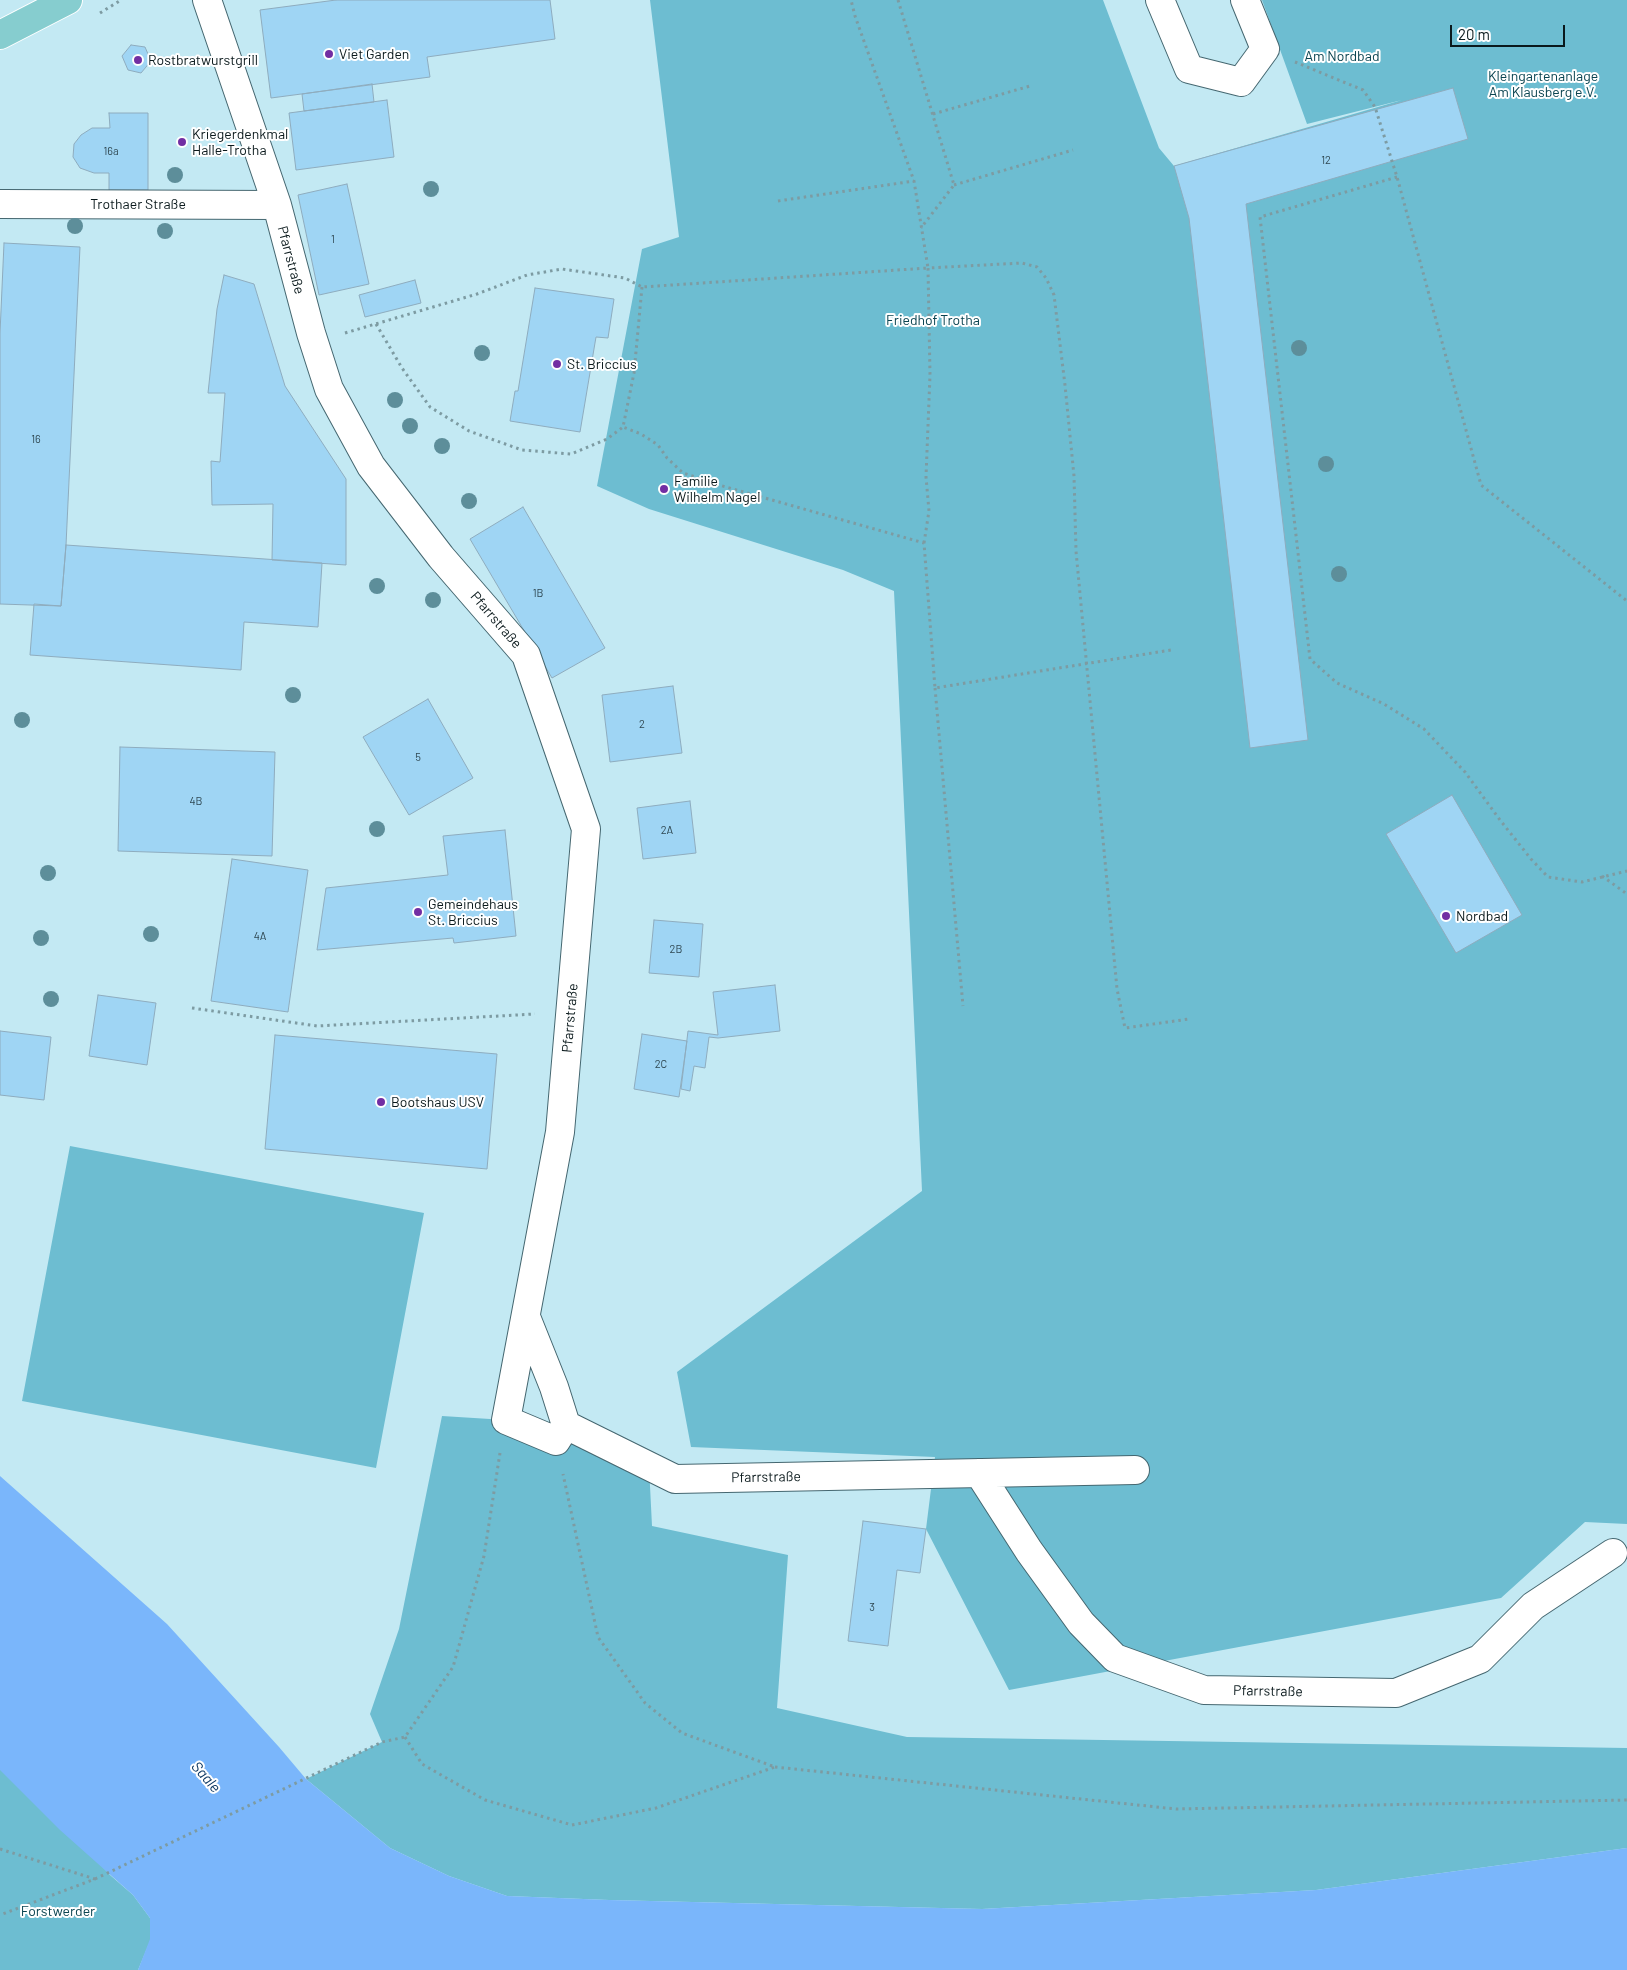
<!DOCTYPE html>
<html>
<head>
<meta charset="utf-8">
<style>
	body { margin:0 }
	#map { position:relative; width:1627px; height:1970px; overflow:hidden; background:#c3e9f3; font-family:Barlow,sans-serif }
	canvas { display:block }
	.scale { position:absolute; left:1450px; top:25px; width:115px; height:22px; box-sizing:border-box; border:2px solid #0a191c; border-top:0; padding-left:6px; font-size:15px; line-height:18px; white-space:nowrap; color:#0a191c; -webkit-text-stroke:4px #fff; paint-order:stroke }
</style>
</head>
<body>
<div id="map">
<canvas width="1627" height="1970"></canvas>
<div class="scale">20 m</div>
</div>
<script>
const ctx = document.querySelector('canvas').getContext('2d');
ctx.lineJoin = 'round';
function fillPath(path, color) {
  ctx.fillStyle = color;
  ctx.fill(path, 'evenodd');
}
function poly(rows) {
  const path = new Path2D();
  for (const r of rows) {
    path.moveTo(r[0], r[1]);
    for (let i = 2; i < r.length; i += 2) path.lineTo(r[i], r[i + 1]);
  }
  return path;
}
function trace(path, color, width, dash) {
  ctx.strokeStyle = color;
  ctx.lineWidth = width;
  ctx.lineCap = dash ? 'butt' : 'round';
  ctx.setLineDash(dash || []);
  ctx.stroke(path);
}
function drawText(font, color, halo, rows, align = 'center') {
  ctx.font = font + ' Barlow,sans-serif';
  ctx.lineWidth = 4;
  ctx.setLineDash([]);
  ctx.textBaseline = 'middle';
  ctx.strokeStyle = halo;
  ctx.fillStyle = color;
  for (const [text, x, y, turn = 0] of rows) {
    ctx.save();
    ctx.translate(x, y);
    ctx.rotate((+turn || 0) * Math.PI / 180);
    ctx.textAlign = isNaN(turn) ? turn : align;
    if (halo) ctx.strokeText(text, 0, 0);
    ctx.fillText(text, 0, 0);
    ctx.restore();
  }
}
fillPath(poly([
	[650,0,1103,0,1159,148,1174,166,1402,100,1307,124,1262,0,1627,0,1627,1524,1585,1522,1501,1598,1009,1690,926,1529,935,1457,691,1447,677,1372,922,1191,894,591,843,570,649,509,597,486,642,249,679,237],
	[70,1146,424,1213,376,1468,22,1401],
	[442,1416,506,1420,556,1441,566,1425,649,1466,652,1526,788,1555,777,1708,907,1737,1627,1748,1627,1848,1316,1890,982,1909,609,1900,507,1896,449,1876,390,1848,306,1779,382,1742,370,1714,399,1629],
	[0,1752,110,1875,133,1895,150,1918,151,1939,138,1970,0,1970]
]), '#6dbdd1');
fillPath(poly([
	[0,1476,167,1624,279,1747,306,1779,390,1848,449,1876,507,1896,609,1900,982,1909,1316,1890,1627,1848,1627,1970,138,1970,150,1939,150,1918,133,1895,60,1830,0,1770]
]), '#7ab6fb');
const building = poly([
	[336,0,550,0,555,39,427,57,430,77,271,98,260,10,336,0],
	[131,45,145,47,151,61,141,73,128,70,122,56,131,45],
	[372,84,374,102,304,111,302,94,372,84],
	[1453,88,1468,139,1246,204,1308,740,1250,748,1189,218,1174,166,1453,88],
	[387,100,394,157,296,170,289,113,387,100],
	[109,113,148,113,148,190,109,190,109,173,94,173,80,168,73,157,74,144,81,135,92,128,110,128,109,113],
	[347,184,369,284,319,295,298,195,347,184],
	[4,243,80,247,66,545,61,606,0,604,0,333,4,243],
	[224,275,254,284,285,386,346,479,346,565,272,560,273,504,212,505,211,461,220,462,225,393,208,393,217,309,224,275],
	[415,280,421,303,365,317,359,295,415,280],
	[535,288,614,299,608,338,596,337,580,432,510,421,515,391,518,391,535,288],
	[523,507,605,648,552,678,470,539,523,507],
	[66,545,322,563,318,627,244,622,241,670,30,655,34,604,61,606,66,545],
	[673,686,682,753,610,762,602,695,673,686],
	[428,699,473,778,409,815,363,737,428,699],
	[120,747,275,752,272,856,118,851,120,747],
	[1452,795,1522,915,1456,953,1386,834,1452,795],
	[690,801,696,853,643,859,637,808,690,801],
	[505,830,516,936,454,943,453,938,317,950,326,888,448,875,443,836,505,830],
	[232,859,308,870,288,1012,211,1001,232,859],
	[654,920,703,924,699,977,649,973,654,920],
	[775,985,780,1031,718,1038,709,1037,705,1068,694,1066,690,1091,681,1089,688,1031,718,1035,713,992,775,985],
	[98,995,156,1003,147,1065,89,1056,98,995],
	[0,1031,51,1037,44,1100,0,1095,0,1031],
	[642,1034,687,1041,679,1097,634,1089,642,1034],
	[275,1035,497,1054,487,1169,265,1149,275,1035],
	[863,1521,926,1529,920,1573,897,1570,888,1646,848,1641,863,1521]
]);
fillPath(building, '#9fd5f4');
trace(building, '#8eacbe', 1);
const minor = poly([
	[207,0,277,205,311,333,329,389,371,466,441,557,526,655,586,829,560,1132,506,1420,556,1441,566,1425,554,1387,526,1317],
	[1160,0,1189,69,1241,82,1265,49,1245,0],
	[0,204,277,205],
	[566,1425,675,1479,1135,1470],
	[979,1473,1029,1551,1081,1623,1115,1658,1204,1690,1396,1693,1480,1659,1533,1606,1613,1553]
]);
const major = poly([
	[0,35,68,0]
]);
trace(minor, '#456770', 30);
trace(major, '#fff', 30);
trace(poly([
	[898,0,954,185,921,228],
	[100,13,121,0],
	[1295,62,1363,90,1375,107,1397,177,1481,485,1627,601],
	[933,114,1030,86],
	[1397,177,1260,217,1310,659,1337,683,1384,704,1424,729,1465,772,1500,820,1531,859,1548,877,1582,882,1627,871],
	[954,185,1073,150],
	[778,201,914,181],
	[642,287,634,373,623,427,641,434,658,445,667,458,683,473,719,485,924,543,935,688,1171,650],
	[376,324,402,368,430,407,469,431,522,450,571,454,607,439,623,427],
	[345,333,477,294,527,275,562,269,625,278,642,287,928,268,914,181,855,16,851,0],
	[924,543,929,511,926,477,930,375,928,268,1022,263,1037,267,1046,278,1054,295,1065,385,1074,476,1076,551,1117,989,1125,1028,1189,1019],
	[935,688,963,1006],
	[1602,876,1627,894],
	[192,1008,317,1026,535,1014],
	[405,1737,422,1764,485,1800,572,1825,656,1808,775,1767,682,1733,645,1703,598,1637,563,1474],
	[775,1767,1176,1809,1627,1800],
	[0,1849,95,1879,0,1915],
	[95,1879,382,1742,405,1737,453,1667,484,1556,500,1453]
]), '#7d9ba2', 3, [2.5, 4]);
trace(minor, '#fff', 28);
trace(major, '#86cdcf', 28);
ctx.fillStyle = '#5d8e9a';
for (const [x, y] of [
	[175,175],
	[431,189],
	[75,226],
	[165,231],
	[1299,348],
	[482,353],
	[395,400],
	[410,426],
	[442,446],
	[1326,464],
	[469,501],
	[1339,574],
	[377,586],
	[433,600],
	[293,695],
	[22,720],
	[377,829],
	[48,873],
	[151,934],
	[41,938],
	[51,999]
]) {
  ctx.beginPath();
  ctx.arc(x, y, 8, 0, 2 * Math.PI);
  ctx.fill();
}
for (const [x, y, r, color] of [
	[329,54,5,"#722ea3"],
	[138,60,5,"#722ea3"],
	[182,142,5,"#722ea3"],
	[557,364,5,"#722ea3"],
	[664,489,5,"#722ea3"],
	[418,912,5,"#722ea3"],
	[1446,916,5,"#722ea3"],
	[381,1102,5,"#722ea3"]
]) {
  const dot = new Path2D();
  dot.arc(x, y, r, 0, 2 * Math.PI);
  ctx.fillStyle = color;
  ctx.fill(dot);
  trace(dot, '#fff', 2);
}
drawText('11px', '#2f4852', null, [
	["16a",111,151],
	["12",1326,160],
	["1",333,239],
	["16",36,439],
	["1B",538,593],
	["2",642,724],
	["5",418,757],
	["4B",196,801],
	["2A",667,830],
	["4A",260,936],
	["2B",676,949],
	["2C",661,1064],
	["3",872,1607]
]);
drawText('14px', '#0a191c', '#fff', [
	["Viet Garden",339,54],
	["Rostbratwurstgrill",148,60],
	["Kriegerdenkmal",192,134],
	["Halle-Trotha",192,150],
	["St. Briccius",567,364],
	["Familie",674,481],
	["Wilhelm Nagel",674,497],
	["Gemeindehaus",428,904],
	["St. Briccius",428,920],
	["Nordbad",1456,916],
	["Bootshaus USV",391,1102]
], 'left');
drawText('14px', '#0a4451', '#fff', [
	["Am Nordbad",1342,56],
	["Kleingartenanlage",1543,76],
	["Am Klausberg e.V.",1543,92],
	["Friedhof Trotha",933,320],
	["Forstwerder",58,1911]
]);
drawText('14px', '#0a191c', '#fff', [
	["Trothaer Straße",138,204],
	["Pfarrstraße",291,260,75],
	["Pfarrstraße",496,620,49],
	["Pfarrstraße",570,1018,-85],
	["Pfarrstraße",766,1477,-1],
	["Pfarrstraße",1268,1691,1]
]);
drawText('italic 15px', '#0d3863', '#fff', [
	["Saale",206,1777,49]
]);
</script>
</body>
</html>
